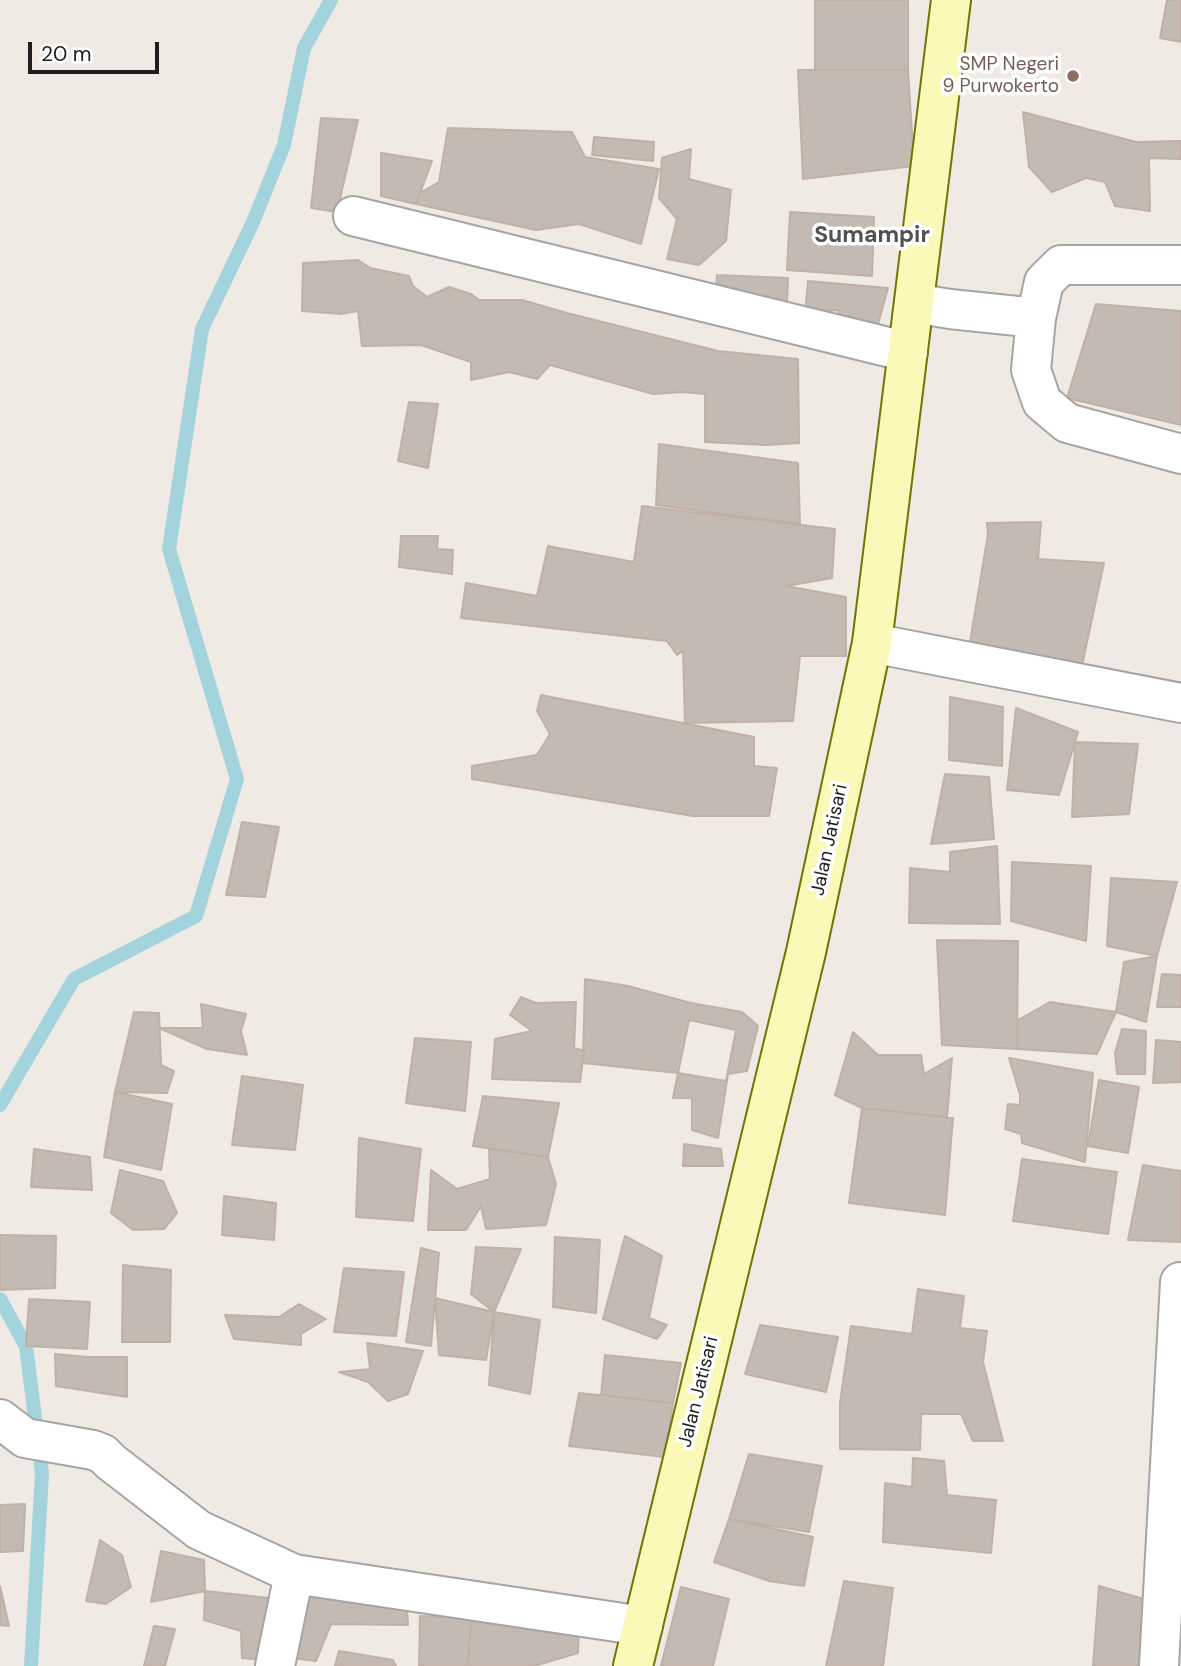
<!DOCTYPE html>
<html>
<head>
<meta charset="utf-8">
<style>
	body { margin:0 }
	#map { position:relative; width:1181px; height:1666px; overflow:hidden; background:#efeae3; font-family:"DM Sans",sans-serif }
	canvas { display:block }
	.scale { position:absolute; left:28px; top:42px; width:131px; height:32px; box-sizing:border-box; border:4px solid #1e1e1e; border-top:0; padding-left:9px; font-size:21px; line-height:24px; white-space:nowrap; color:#1e1e1e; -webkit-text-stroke:5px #fff; paint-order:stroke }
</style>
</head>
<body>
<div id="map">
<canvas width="1181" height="1666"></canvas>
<div class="scale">20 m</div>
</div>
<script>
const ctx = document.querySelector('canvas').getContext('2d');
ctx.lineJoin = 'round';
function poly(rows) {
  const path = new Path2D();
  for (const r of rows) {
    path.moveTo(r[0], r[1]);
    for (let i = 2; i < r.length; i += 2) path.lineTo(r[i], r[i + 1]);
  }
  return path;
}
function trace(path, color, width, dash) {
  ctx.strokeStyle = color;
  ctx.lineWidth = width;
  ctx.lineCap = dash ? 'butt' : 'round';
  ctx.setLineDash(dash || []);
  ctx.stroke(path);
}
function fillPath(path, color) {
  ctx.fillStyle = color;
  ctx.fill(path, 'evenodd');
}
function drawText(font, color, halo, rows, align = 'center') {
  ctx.font = font + ' "DM Sans",sans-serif';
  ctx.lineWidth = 7;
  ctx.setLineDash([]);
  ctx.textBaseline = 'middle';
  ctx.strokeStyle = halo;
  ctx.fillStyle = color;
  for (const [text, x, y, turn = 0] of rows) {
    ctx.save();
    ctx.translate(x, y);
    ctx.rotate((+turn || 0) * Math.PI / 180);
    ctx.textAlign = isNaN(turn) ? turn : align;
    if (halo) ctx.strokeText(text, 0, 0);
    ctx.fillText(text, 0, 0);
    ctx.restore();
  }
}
trace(poly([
	[0,1105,74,979,196,916,237,779,169,549,202,329,253,222,284,145,304,48,331,0],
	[0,1299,26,1346,42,1473,31,1666]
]), '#a3d3dd', 14);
const building = poly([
	[815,0,908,0,908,70,815,70,815,0],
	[1167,0,1181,0,1181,42,1160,38,1167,0],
	[798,70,908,70,914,166,803,179,798,70],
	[1023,112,1136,142,1181,141,1181,159,1149,158,1150,211,1115,206,1105,182,1086,178,1052,192,1029,167,1023,112],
	[321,118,358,120,337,212,311,208,321,118],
	[448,128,572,132,585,157,659,169,641,244,579,224,536,230,416,204,420,193,439,182,448,128],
	[594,137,654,142,653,161,592,155,594,137],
	[691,149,689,179,731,190,726,241,699,265,667,259,677,219,659,198,662,158,691,149],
	[381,153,432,161,416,204,381,196,381,153],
	[790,212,874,217,872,276,787,270,790,212],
	[358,260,370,268,409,276,413,286,427,297,449,287,471,294,479,300,522,300,567,313,718,351,798,359,799,443,766,445,705,442,705,394,683,392,653,394,550,365,537,379,509,372,471,380,471,362,421,345,362,346,358,311,341,314,302,311,303,263,358,260],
	[717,275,788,278,787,304,715,301,717,275],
	[808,281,888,288,875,335,841,334,838,310,805,313,808,281],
	[1096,304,1181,311,1181,425,1067,398,1096,304],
	[409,402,438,404,428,468,398,461,409,402],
	[659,444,798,463,800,524,656,505,659,444],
	[642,506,835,529,832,578,786,586,846,597,846,656,800,656,793,721,685,723,683,651,677,655,667,641,461,618,466,583,537,596,548,546,634,562,642,506],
	[1041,522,1038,559,1104,563,1081,670,969,648,988,534,987,523,1041,522],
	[401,536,438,536,437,549,453,550,452,574,399,567,401,536],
	[541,695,754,737,754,766,777,768,769,816,693,816,472,779,472,766,537,755,550,734,537,711,541,695],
	[950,697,1003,707,1002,766,949,760,950,697],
	[1016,708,1078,732,1059,795,1007,790,1016,708],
	[1075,742,1138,744,1129,814,1072,817,1075,742],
	[945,774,989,777,994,839,931,844,945,774],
	[242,822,279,827,265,897,226,895,242,822],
	[997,846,1000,924,909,923,910,868,950,872,950,852,997,846],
	[1012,862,1091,866,1086,941,1011,921,1012,862],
	[1111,878,1177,882,1157,956,1107,946,1111,878],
	[937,940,1018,941,1017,1049,942,1045,937,940],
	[1157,956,1146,1022,1116,1012,1124,962,1157,956],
	[1162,974,1181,975,1181,1007,1157,1007,1162,974],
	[585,979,628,986,691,1003,742,1012,758,1026,747,1071,728,1074,718,1138,692,1130,692,1098,673,1098,678,1073,583,1063,585,979],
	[521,997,536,1003,576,1002,574,1048,584,1051,580,1082,492,1079,495,1039,532,1031,510,1015,521,997],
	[1050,1002,1116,1012,1097,1054,1017,1049,1018,1020,1050,1002],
	[201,1004,246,1014,241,1031,247,1055,207,1049,159,1028,203,1028,201,1004],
	[134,1012,159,1013,161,1065,174,1071,167,1093,115,1092,134,1012],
	[689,1020,736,1030,726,1081,678,1073,689,1020],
	[1122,1029,1146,1031,1145,1074,1117,1074,1115,1053,1122,1029],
	[853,1032,878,1055,921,1055,924,1074,952,1058,947,1117,862,1108,835,1095,853,1032],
	[415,1038,471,1042,465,1111,406,1103,415,1038],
	[1156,1040,1181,1042,1181,1082,1153,1083,1156,1040],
	[1009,1058,1093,1073,1085,1162,1022,1143,1021,1134,1005,1129,1008,1104,1020,1105,1020,1095,1009,1058],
	[242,1076,303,1085,295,1150,232,1145,242,1076],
	[1099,1080,1139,1087,1128,1153,1088,1146,1099,1080],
	[115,1092,172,1104,161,1170,104,1157,115,1092],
	[483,1096,559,1103,548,1157,473,1146,483,1096],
	[862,1108,953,1118,945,1215,849,1203,862,1108],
	[359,1138,421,1149,413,1221,356,1217,359,1138],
	[684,1144,721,1149,723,1166,683,1166,684,1144],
	[34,1149,90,1157,92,1190,31,1187,34,1149],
	[489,1149,548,1157,556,1184,546,1225,486,1229,481,1206,466,1230,428,1230,431,1170,457,1189,490,1179,489,1149],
	[1022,1159,1117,1172,1108,1234,1013,1221,1022,1159],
	[1143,1165,1181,1171,1181,1242,1128,1240,1143,1165],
	[120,1170,163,1181,177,1213,164,1229,133,1230,111,1213,120,1170],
	[224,1196,276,1203,274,1240,222,1235,224,1196],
	[0,1235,56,1236,55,1288,0,1290,0,1235],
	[625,1236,662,1256,649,1318,667,1325,657,1339,603,1319,625,1236],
	[555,1237,600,1240,596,1313,553,1307,555,1237],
	[476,1247,521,1249,494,1312,471,1294,476,1247],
	[421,1248,439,1253,431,1346,406,1342,421,1248],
	[123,1265,171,1270,170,1342,122,1342,123,1265],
	[344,1268,404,1272,396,1336,334,1332,344,1268],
	[918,1289,964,1296,960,1328,987,1331,983,1362,1003,1441,973,1441,961,1414,921,1414,920,1450,840,1449,840,1403,851,1326,912,1334,918,1289],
	[435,1298,494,1312,486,1360,439,1355,435,1298],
	[29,1299,90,1302,87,1349,26,1346,29,1299],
	[299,1304,326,1319,301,1334,301,1345,234,1339,225,1315,279,1317,299,1304],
	[494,1312,540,1320,530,1394,489,1385,494,1312],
	[760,1325,838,1337,826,1392,745,1374,760,1325],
	[367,1343,423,1351,408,1394,388,1401,368,1382,339,1372,370,1369,367,1343],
	[55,1354,87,1357,127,1357,127,1397,56,1386,55,1354],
	[605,1355,681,1363,673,1403,601,1395,605,1355],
	[579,1393,673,1403,665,1457,569,1446,579,1393],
	[749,1454,822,1466,809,1532,729,1519,749,1454],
	[913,1458,944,1461,947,1495,996,1500,991,1553,883,1542,885,1483,912,1487,913,1458],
	[25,1504,23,1551,0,1552,0,1505,25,1504],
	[729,1519,813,1537,804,1586,769,1581,714,1562,729,1519],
	[100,1540,122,1555,131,1587,106,1604,86,1601,100,1540],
	[161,1551,204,1560,205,1591,151,1602,161,1551],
	[844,1581,893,1588,883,1666,826,1666,844,1581],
	[0,1586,9,1626,0,1625,0,1586],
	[1099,1586,1154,1602,1152,1666,1093,1666,1099,1586],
	[681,1587,729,1599,713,1666,661,1666,681,1587],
	[205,1591,279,1599,275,1661,242,1658,241,1631,204,1620,205,1591],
	[291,1594,407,1610,408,1625,331,1624,316,1661,284,1657,291,1594],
	[420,1616,471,1618,468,1666,419,1666,420,1616],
	[471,1618,579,1627,578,1653,534,1666,468,1666,471,1618],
	[154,1626,175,1629,165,1666,144,1666,154,1626],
	[339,1651,393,1660,396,1666,335,1666,339,1651]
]);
fillPath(building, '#c3bab3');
trace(building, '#c1b0a6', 2);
const street = poly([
	[353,216,908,352],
	[1181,265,1061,265,1044,282,1036,318,1031,370,1042,402,1067,423,1181,454],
	[914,303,950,309,1036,318],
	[872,643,1181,703],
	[0,1419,25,1438,93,1450,103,1454,111,1462,199,1530,294,1574,643,1626],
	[275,1666,294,1574],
	[1159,1666,1180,1282]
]);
const secondary = poly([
	[633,1666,806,952,872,643,951,0]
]);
trace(street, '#a5a5a5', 42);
trace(secondary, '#707504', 42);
trace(street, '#fff', 38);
trace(secondary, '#faf9b7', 38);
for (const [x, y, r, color] of [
	[1073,76,7,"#8d6e63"]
]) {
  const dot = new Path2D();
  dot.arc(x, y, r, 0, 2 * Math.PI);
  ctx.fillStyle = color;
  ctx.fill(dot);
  trace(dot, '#fff', 2.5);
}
drawText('19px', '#785e54', '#fff', [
	["SMP Negeri",1059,65],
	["9 Purwokerto",1059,87]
], 'right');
drawText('19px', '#1e1e1e', '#fff', [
	["Jalan Jatisari",830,840,-78],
	["Jalan Jatisari",699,1392,-76]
]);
drawText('bold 23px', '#515151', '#fff', [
	["Sumampir",872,236]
]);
</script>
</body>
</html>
